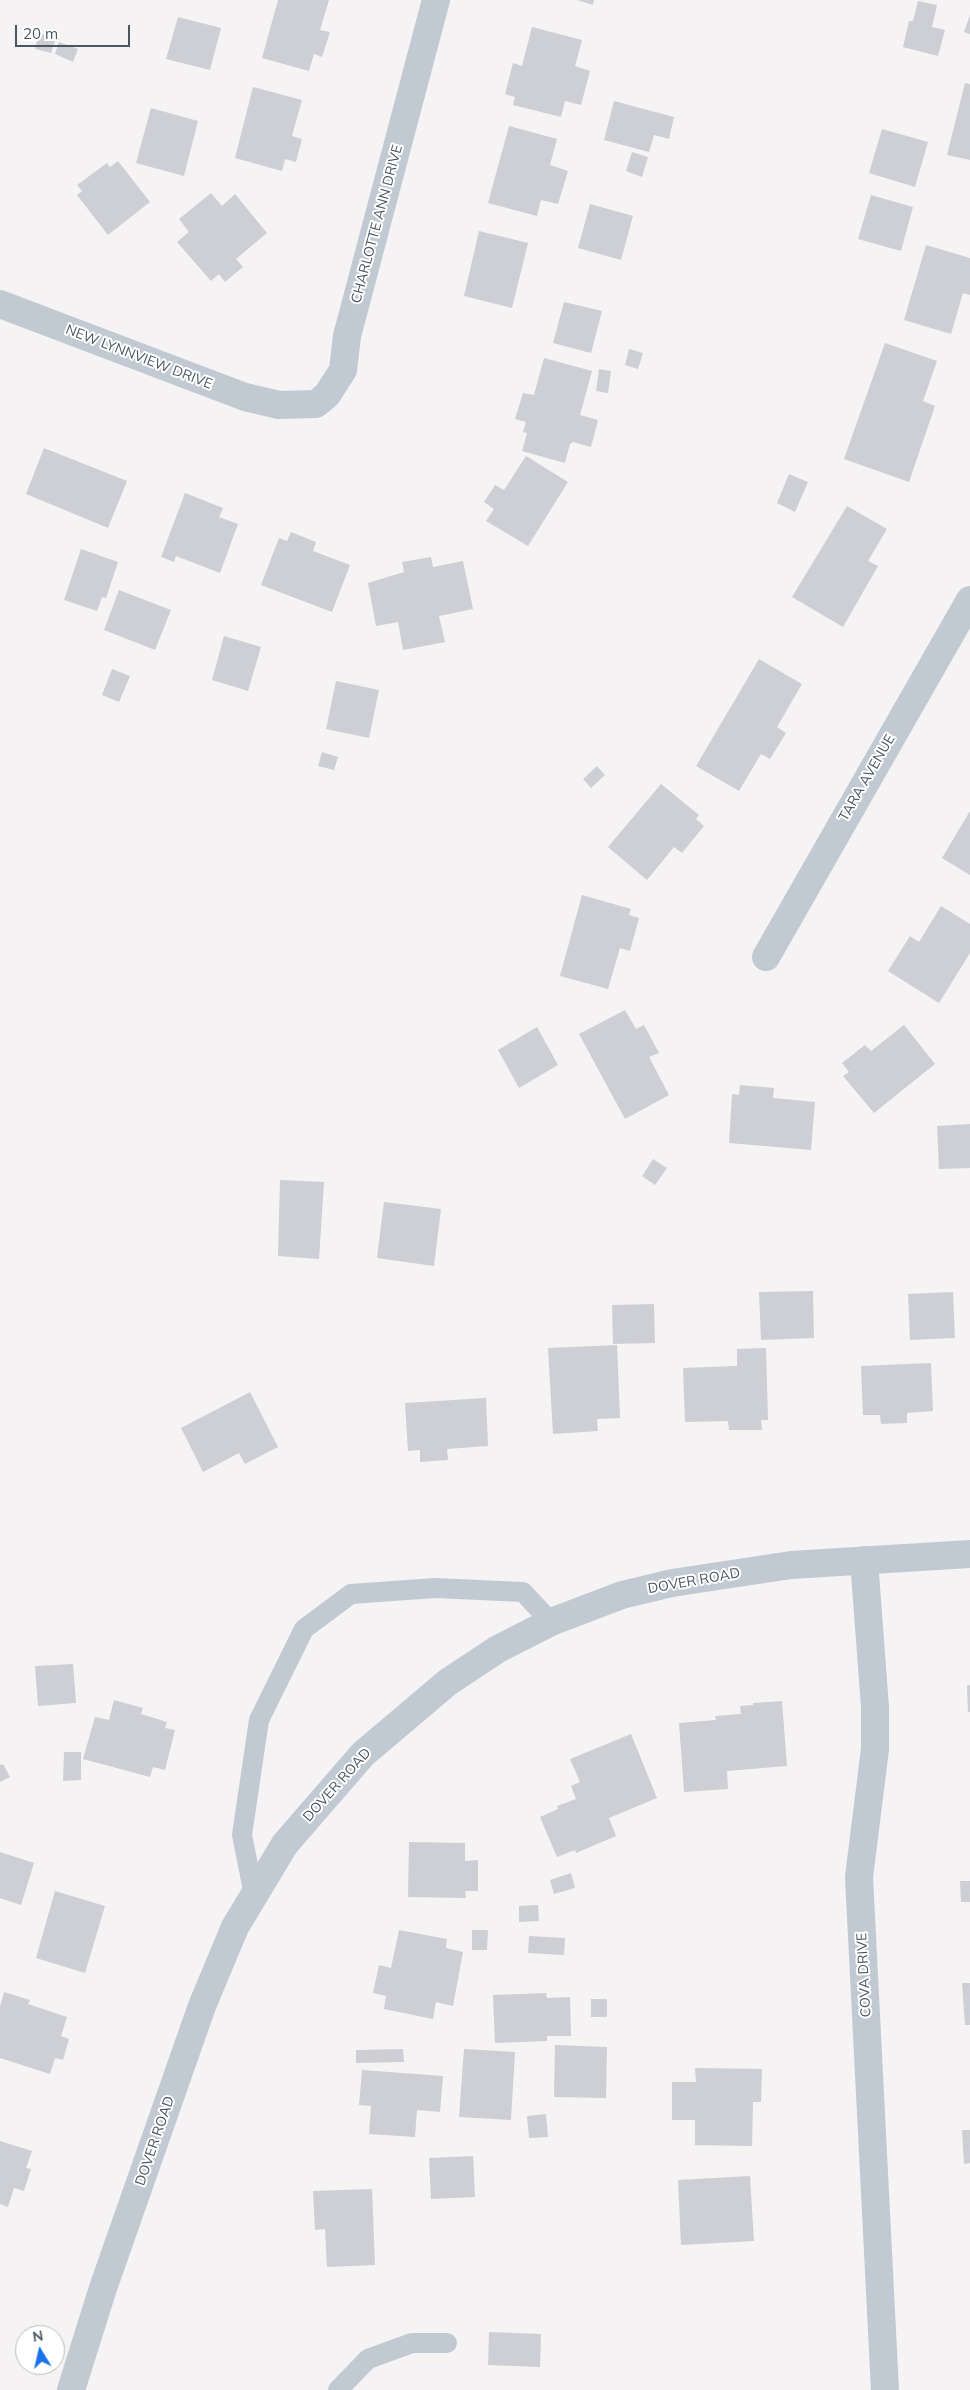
<!DOCTYPE html>
<html>
<head>
<meta charset="utf-8">
<style>
	body { margin:0 }
	#map { position:relative; width:970px; height:2390px; overflow:hidden; background:#f5f3f3; font-family:Mulish,sans-serif }
	canvas { display:block }
	.north { position:absolute; left:15px; top:2325px; width:50px; height:50px; box-sizing:border-box; background:#fff; border:1px solid #b7bbc0; border-radius:50%; rotate:351deg; font-size:14px; font-weight:700; line-height:20px; text-align:center; color:#4a5661 }
	.north::after { content:''; display:block; margin:auto; width:18px; height:22px; background:#1a73e8; clip-path:polygon(50% 0,100% 100%,50% 72%,0 100%) }
	.scale { position:absolute; left:15px; top:25px; width:115px; height:22px; box-sizing:border-box; border:2px solid #4a5661; border-top:0; padding-left:6px; font-size:15px; line-height:18px; white-space:nowrap; color:#4a5661; -webkit-text-stroke:4px #fff; paint-order:stroke }
</style>
</head>
<body>
<div id="map">
<canvas width="970" height="2390"></canvas>
<div class="north">N</div>
<div class="scale">20 m</div>
</div>
<script>
const ctx = document.querySelector('canvas').getContext('2d');
ctx.lineJoin = 'round';
function fillPath(path, color) {
  ctx.fillStyle = color;
  ctx.fill(path, 'evenodd');
}
function poly(rows) {
  const path = new Path2D();
  for (const r of rows) {
    path.moveTo(r[0], r[1]);
    for (let i = 2; i < r.length; i += 2) path.lineTo(r[i], r[i + 1]);
  }
  return path;
}
function trace(path, color, width, dash) {
  ctx.strokeStyle = color;
  ctx.lineWidth = width;
  ctx.lineCap = dash ? 'butt' : 'round';
  ctx.setLineDash(dash || []);
  ctx.stroke(path);
}
function drawText(font, color, halo, rows, align = 'center') {
  ctx.font = font + ' Mulish,sans-serif';
  ctx.lineWidth = 4;
  ctx.setLineDash([]);
  ctx.textBaseline = 'middle';
  ctx.strokeStyle = halo;
  ctx.fillStyle = color;
  for (const [text, x, y, turn = 0] of rows) {
    ctx.save();
    ctx.translate(x, y);
    ctx.rotate((+turn || 0) * Math.PI / 180);
    ctx.textAlign = isNaN(turn) ? turn : align;
    if (halo) ctx.strokeText(text, 0, 0);
    ctx.fillText(text, 0, 0);
    ctx.restore();
  }
}
fillPath(poly([
	[278,0,329,0,320,30,330,32,322,57,314,54,309,71,262,58],
	[577,0,594,0,593,5],
	[918,1,937,5,932,27,945,30,938,56,903,47,909,21,913,21],
	[970,15,970,34,964,32],
	[178,17,221,28,210,70,166,59],
	[532,27,582,40,575,66,590,71,581,105,565,101,561,117,513,105,515,97,505,94,513,63,522,66],
	[39,33,56,38,51,53,35,49],
	[59,42,78,49,73,62,55,54],
	[965,83,970,84,970,160,947,155],
	[253,87,302,100,292,136,302,139,296,162,285,159,282,171,235,158],
	[614,101,674,117,669,139,654,135,649,152,604,140],
	[151,108,198,121,184,176,136,163],
	[509,126,557,139,550,165,568,171,558,204,541,200,537,216,488,203],
	[882,129,928,142,915,187,869,173],
	[632,152,648,157,642,177,626,171],
	[118,161,150,202,108,235,77,195,82,191,77,185,107,163,110,167],
	[211,193,222,206,235,194,267,233,236,259,243,267,225,282,219,274,211,281,177,242,189,232,179,219],
	[871,195,913,207,901,251,858,239],
	[590,204,633,216,621,260,578,248],
	[479,231,528,243,512,308,464,296],
	[926,245,970,258,970,295,963,293,951,334,904,320],
	[564,302,602,311,591,353,553,343],
	[885,343,937,361,923,401,935,406,909,482,844,459],
	[629,349,643,353,638,369,625,365],
	[544,358,592,371,580,415,598,420,591,447,573,442,570,444,565,463,522,451,527,433,523,432,526,422,515,419,523,393,534,395],
	[599,369,611,371,608,393,596,391],
	[44,448,127,481,108,528,26,494],
	[526,456,568,482,528,546,486,521,494,509,484,502,495,485,504,490],
	[789,474,808,482,795,512,777,503],
	[185,493,223,508,219,517,238,524,220,573,176,556,174,562,161,557],
	[847,506,887,529,868,561,878,566,843,627,792,597],
	[291,532,316,542,313,551,350,565,332,612,261,585,279,538,287,541],
	[81,549,118,562,106,598,102,597,97,611,64,600],
	[431,557,433,567,463,561,473,609,439,616,445,642,403,650,398,622,376,626,368,583,404,572,402,562],
	[119,590,171,610,155,650,104,630],
	[224,636,261,647,248,691,212,680],
	[759,659,802,684,777,727,786,733,770,759,761,754,739,791,696,766],
	[112,669,130,676,119,702,102,695],
	[336,681,379,690,369,738,326,729],
	[322,752,338,757,334,770,318,766],
	[597,766,605,775,591,788,583,779],
	[661,784,699,815,696,819,704,826,682,853,674,847,647,880,608,847],
	[970,811,970,875,942,858],
	[582,895,631,909,629,915,639,918,630,951,620,948,608,989,560,976],
	[941,906,970,924,970,953,939,1003,888,971,910,936,919,942],
	[625,1010,636,1029,644,1025,659,1053,649,1057,669,1095,625,1119,579,1034],
	[904,1025,935,1064,874,1113,843,1076,849,1072,842,1063,865,1045,871,1051],
	[537,1027,558,1065,519,1088,498,1050],
	[740,1085,774,1088,773,1098,815,1102,811,1150,729,1143,732,1094,739,1095],
	[970,1124,970,1168,939,1169,937,1126],
	[653,1159,667,1168,655,1185,642,1176],
	[280,1180,324,1182,319,1259,278,1256],
	[384,1202,441,1209,434,1266,377,1258],
	[813,1291,814,1338,761,1340,759,1292],
	[953,1292,955,1338,910,1340,908,1294],
	[654,1304,655,1343,613,1344,612,1305],
	[617,1345,620,1418,597,1419,598,1431,553,1434,548,1348],
	[766,1348,768,1420,761,1420,762,1430,729,1430,728,1421,685,1422,683,1368,737,1366,737,1349],
	[931,1363,933,1411,907,1413,907,1423,881,1424,880,1415,863,1415,861,1366],
	[250,1392,278,1447,245,1464,239,1453,203,1472,181,1428],
	[486,1398,488,1446,447,1449,448,1460,420,1462,420,1450,408,1451,405,1403],
	[73,1664,76,1703,38,1706,35,1666],
	[970,1685,970,1712,968,1712,967,1686],
	[114,1700,143,1708,141,1714,167,1722,165,1728,175,1730,165,1770,153,1767,150,1777,83,1759,95,1717,109,1720],
	[782,1701,787,1766,727,1771,728,1789,684,1792,679,1723,716,1720,715,1716,741,1714,740,1706,753,1705,753,1703],
	[631,1734,657,1798,609,1818,616,1836,576,1853,575,1850,557,1857,540,1817,558,1809,557,1806,576,1799,571,1786,580,1782,570,1759],
	[64,1752,81,1752,81,1780,63,1781],
	[3,1764,10,1777,0,1782,0,1765],
	[409,1842,465,1843,465,1861,478,1860,478,1891,465,1891,466,1898,408,1897],
	[0,1852,34,1863,21,1905,0,1898],
	[571,1873,575,1888,554,1894,550,1880],
	[960,1881,970,1881,970,1902,961,1902],
	[55,1891,105,1906,85,1973,36,1958],
	[538,1905,539,1921,519,1922,519,1906],
	[399,1930,447,1939,446,1948,463,1952,453,2006,436,2002,433,2019,384,2009,386,1996,373,1993,379,1965,391,1968],
	[472,1930,488,1930,487,1950,472,1950],
	[529,1936,565,1938,564,1955,528,1953],
	[962,1983,970,1983,970,2025,965,2025],
	[4,1992,30,2000,28,2004,67,2017,61,2036,69,2039,63,2060,55,2058,50,2074,0,2058,0,2007],
	[546,1993,547,1998,570,1997,571,2036,547,2036,547,2041,495,2043,493,1995],
	[591,1999,607,1999,607,2017,591,2017],
	[555,2045,607,2047,606,2098,554,2097],
	[403,2049,404,2062,356,2063,356,2050],
	[464,2049,515,2052,511,2120,459,2117],
	[695,2068,762,2069,761,2102,753,2102,752,2146,695,2145,695,2120,672,2120,672,2082,696,2082],
	[362,2070,443,2076,440,2112,417,2110,415,2137,369,2134,371,2106,359,2105],
	[546,2114,548,2137,529,2138,527,2116],
	[962,2130,970,2130,970,2163,964,2164],
	[0,2141,32,2151,26,2168,31,2169,24,2191,14,2188,8,2207,0,2204],
	[473,2156,475,2197,431,2199,429,2158],
	[750,2176,754,2241,681,2245,678,2180],
	[372,2189,375,2265,327,2267,325,2229,315,2230,313,2191],
	[489,2332,541,2334,540,2367,488,2365]
]), '#cdcfd5');
trace(poly([
	[254,1895,242,1835,259,1720,304,1629,351,1594,435,1588,523,1592,551,1622],
	[338,2390,368,2359,412,2343,447,2343]
]), '#c1cad2', 20);
trace(poly([
	[0,304,245,397,279,405,316,404,327,395,343,370,347,336,436,0],
	[766,957,970,600],
	[864,1560,875,1707,875,1749,859,1877,885,2390],
	[71,2390,103,2288,202,2006,235,1927,285,1844,363,1754,448,1682,498,1649,551,1622,622,1595,672,1583,791,1565,970,1554]
]), '#c1cad2', 28);
drawText('14px', '#4a5661', '#fff', [
	["CHARLOTTE ANN DRIVE",377,224,-75],
	["NEW LYNNVIEW DRIVE",139,357,21],
	["TARA AVENUE",867,778,-60],
	["DOVER ROAD",694,1581,-10],
	["DOVER ROAD",337,1785,-48],
	["COVA DRIVE",864,1975,-93],
	["DOVER ROAD",155,2141,-71]
]);
</script>
</body>
</html>
